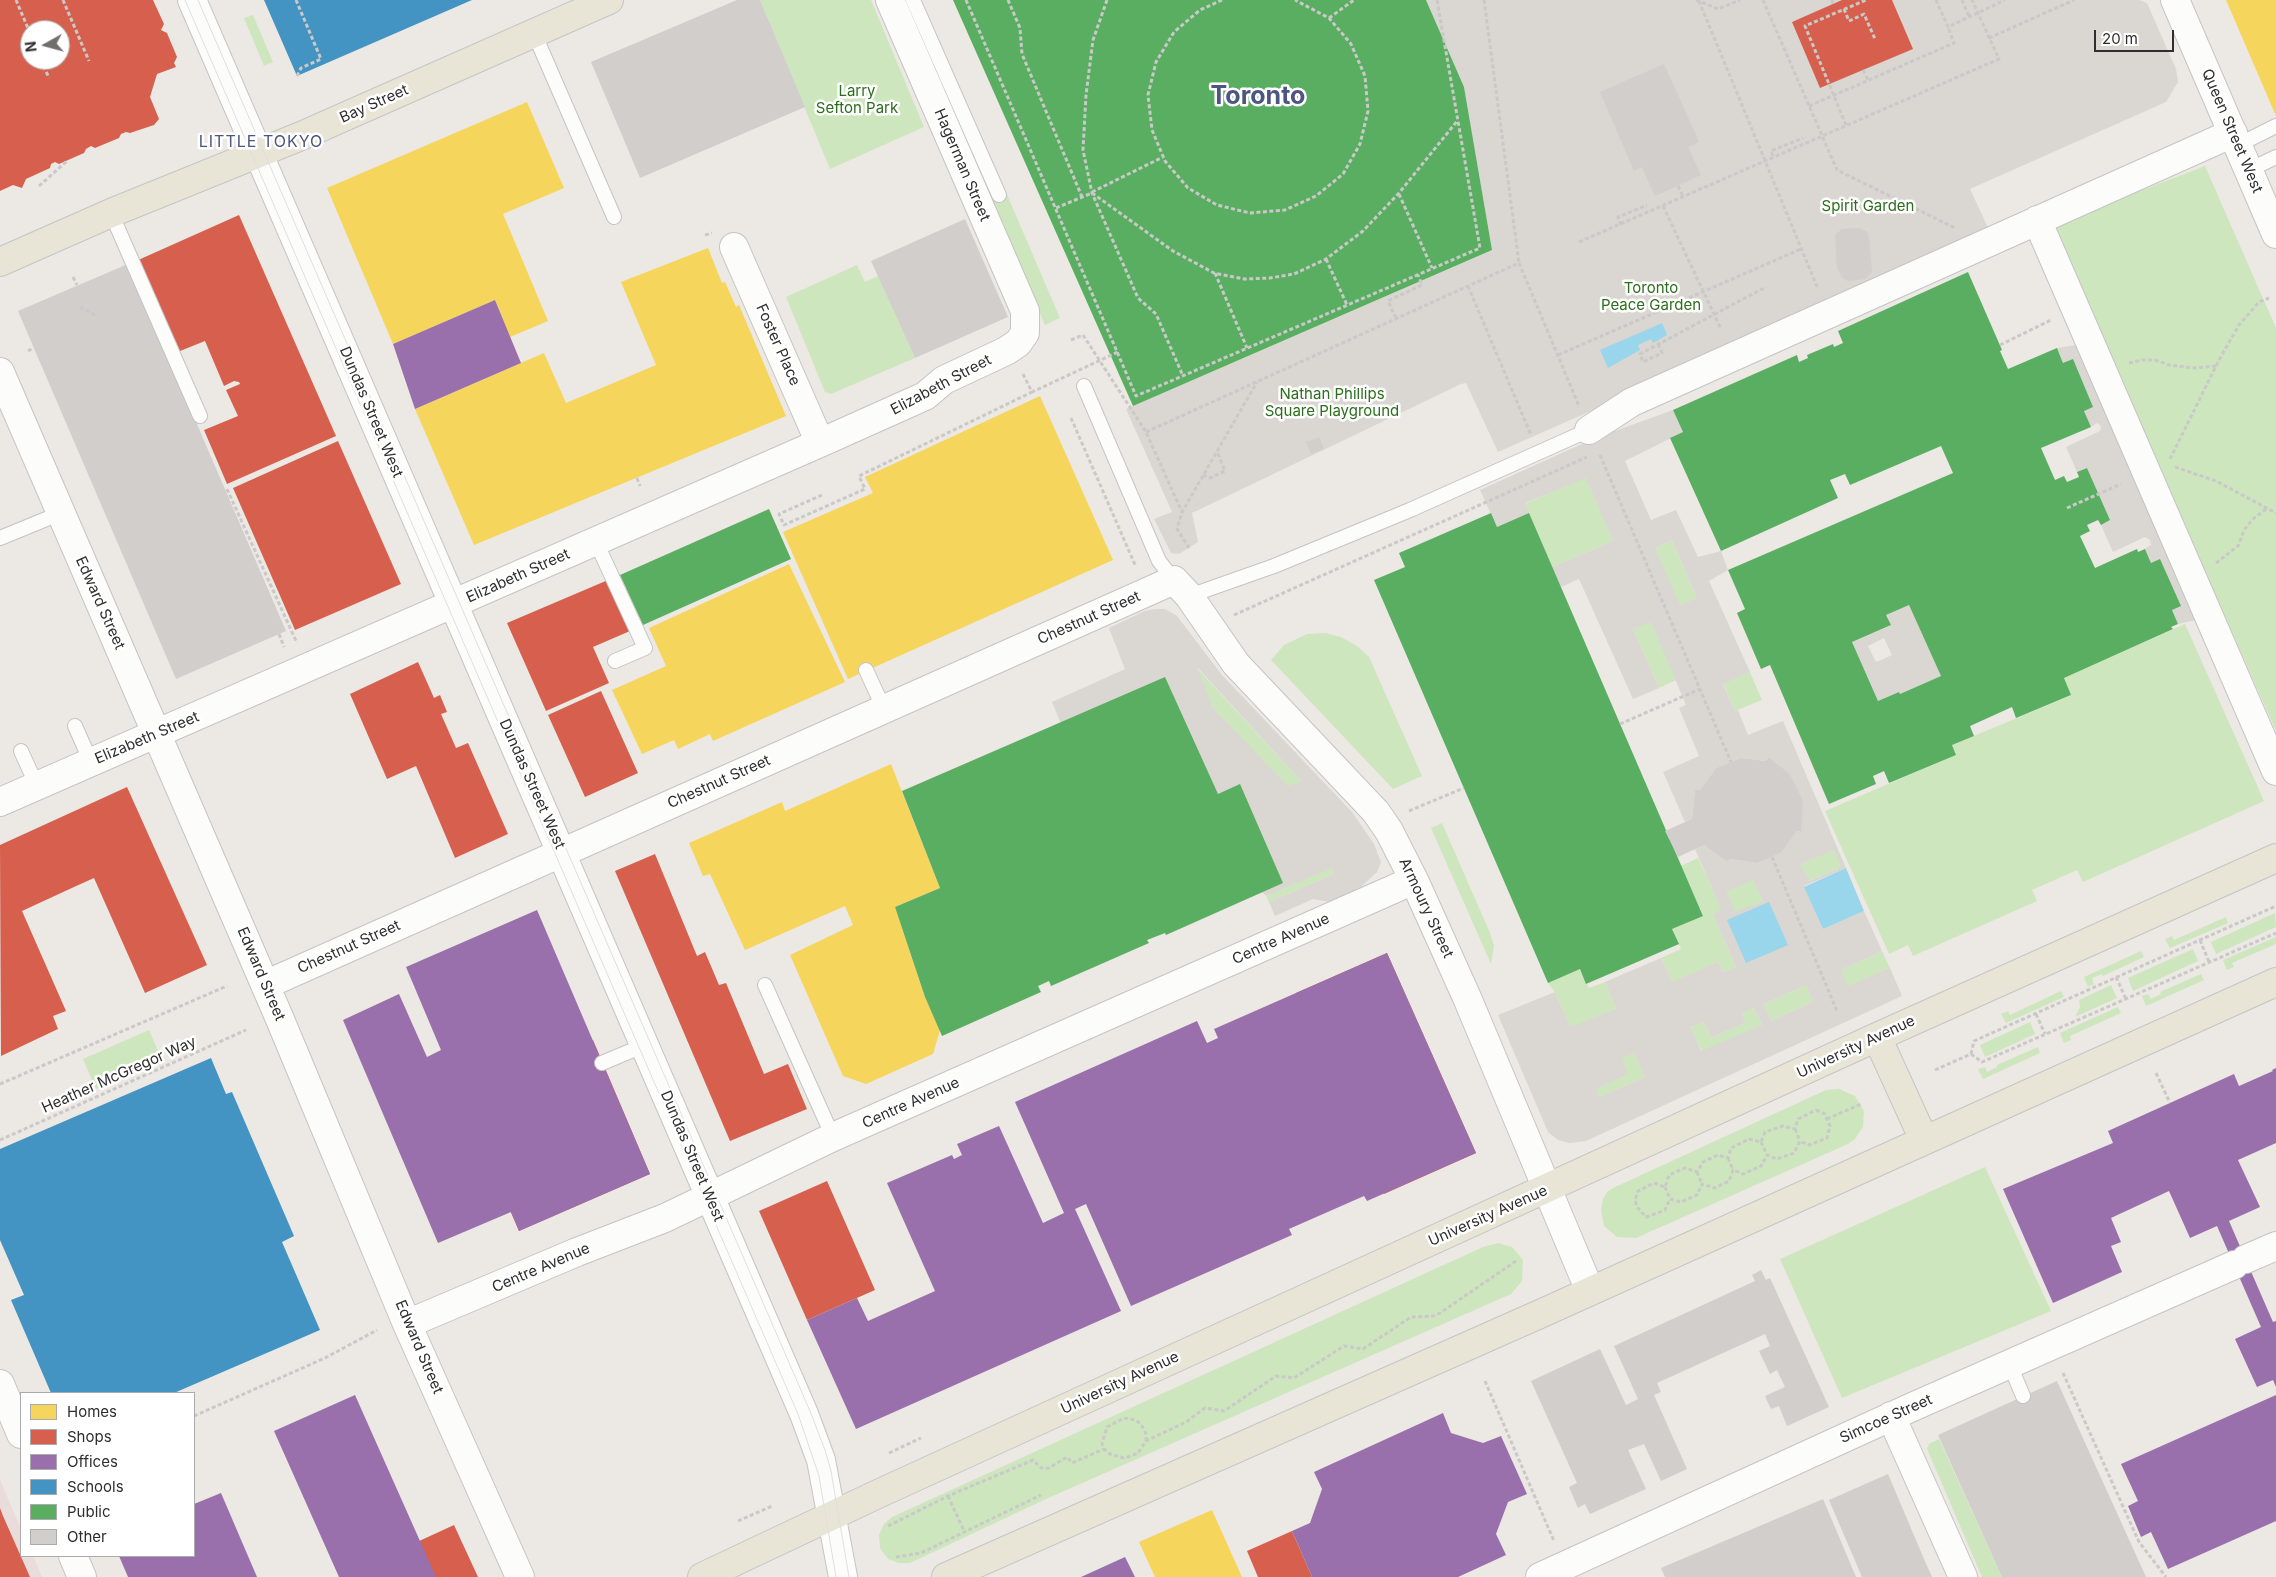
<!DOCTYPE html>
<html>
<head>
<meta charset="utf-8">
<style>
	body { margin:0 }
	#map { position:relative; width:2276px; height:1577px; overflow:hidden; background:#ece8e4; font-family:Inter,sans-serif }
	canvas { display:block }
	.legend { position:absolute; left:20px; top:1392px; width:175px; height:165px; box-sizing:border-box; background:#fff; border:1px solid #ababab; margin:0; padding:6px 9px; list-style:none; font-size:15px; color:#2e2e2e }
	.legend li { display:flex; align-items:center; gap:10px; height:25px }
	.legend b { width:25px; border:1px solid #ababab }
	.north { position:absolute; left:20px; top:20px; width:50px; height:50px; box-sizing:border-box; background:#fff; border:1px solid #ababab; border-radius:50%; rotate:263deg; font-size:14px; font-weight:700; line-height:20px; text-align:center; color:#2e2e2e }
	.north::after { content:''; display:block; margin:auto; width:18px; height:22px; background:#706f6e; clip-path:polygon(50% 0,100% 100%,50% 72%,0 100%) }
	.scale { position:absolute; left:2094px; top:30px; width:80px; height:22px; box-sizing:border-box; border:2px solid #2e2e2e; border-top:0; padding-left:6px; font-size:15px; line-height:18px; white-space:nowrap; color:#2e2e2e; -webkit-text-stroke:4px #fff; paint-order:stroke }
</style>
</head>
<body>
<div id="map">
<canvas width="2276" height="1577"></canvas>
<ul class="legend">
<li><b style="height:14px;background:#f6d55c"></b>Homes</li>
<li><b style="height:14px;background:#d6604d"></b>Shops</li>
<li><b style="height:14px;background:#9970ab"></b>Offices</li>
<li><b style="height:14px;background:#4393c3"></b>Schools</li>
<li><b style="height:14px;background:#5aae61"></b>Public</li>
<li><b style="height:14px;background:#d1cecb"></b>Other</li>
</ul>
<div class="north">N</div>
<div class="scale">20 m</div>
</div>
<script>
const ctx = document.querySelector('canvas').getContext('2d');
ctx.lineJoin = 'round';
function fillPath(path, color) {
  ctx.fillStyle = color;
  ctx.fill(path, 'evenodd');
}
function poly(rows) {
  const path = new Path2D();
  for (const r of rows) {
    path.moveTo(r[0], r[1]);
    for (let i = 2; i < r.length; i += 2) path.lineTo(r[i], r[i + 1]);
  }
  return path;
}
function trace(path, color, width, dash) {
  ctx.strokeStyle = color;
  ctx.lineWidth = width;
  ctx.lineCap = dash ? 'butt' : 'round';
  ctx.setLineDash(dash || []);
  ctx.stroke(path);
}
function drawText(font, color, halo, rows, align = 'center') {
  ctx.font = font + ' Inter,sans-serif';
  ctx.lineWidth = 5;
  ctx.setLineDash([]);
  ctx.textBaseline = 'middle';
  ctx.strokeStyle = halo;
  ctx.fillStyle = color;
  for (const [text, x, y, turn = 0] of rows) {
    ctx.save();
    ctx.translate(x, y);
    ctx.rotate((+turn || 0) * Math.PI / 180);
    ctx.textAlign = isNaN(turn) ? turn : align;
    if (halo) ctx.strokeText(text, 0, 0);
    ctx.fillText(text, 0, 0);
    ctx.restore();
  }
}
fillPath(poly([
	[0,1480,21,1529,21,1556,33,1556,42,1577,0,1577]
]), '#e9dcdb');
fillPath(poly([
	[760,0,871,0,924,127,830,169],
	[253,15,273,62,264,66,244,18],
	[2205,166,2276,328,2276,731,2051,225],
	[1006,192,1060,318,1045,325,990,199],
	[857,265,865,282,878,276,915,358,831,394,825,392,786,297],
	[1586,477,1613,541,1552,567,1524,504],
	[1672,540,1697,598,1679,606,1655,548],
	[1651,621,1676,680,1659,688,1633,629],
	[2185,624,2264,801,2083,882,2077,870,2032,890,2037,901,1913,956,1908,945,1889,954,1825,811,1956,755,1952,745,2070,696,2064,678],
	[1325,633,1341,637,1357,646,1369,657,1422,776,1393,789,1271,660,1284,645,1307,634],
	[1195,666,1302,782,1288,787,1213,708],
	[1750,672,1762,700,1735,711,1723,683],
	[1442,823,1490,933,1494,946,1491,964,1431,828],
	[1834,849,1842,867,1808,881,1801,864],
	[1698,858,1722,909,1713,914,1736,967,1723,972,1718,962,1672,983,1661,958,1681,949,1672,929,1703,915,1681,866],
	[1332,867,1334,874,1269,902,1266,896],
	[1753,879,1763,901,1735,913,1727,892],
	[2275,913,2276,927,2216,954,2211,942],
	[2226,917,2228,923,2170,948,2165,939,2172,936,2174,940],
	[2276,937,2276,944,2232,963,2234,967,2227,970,2223,960],
	[2193,949,2198,961,2133,991,2128,978],
	[1882,951,1890,968,1848,987,1841,970],
	[2141,951,2144,957,2103,976,2102,974,2092,978,2094,984,2088,987,2084,977],
	[1580,969,1589,988,1605,982,1616,1009,1570,1028,1555,992,1548,983],
	[2201,974,2204,980,2146,1006,2142,996,2148,994,2151,999,2161,994,2160,992],
	[1806,985,1813,1002,1771,1021,1764,1004],
	[2111,985,2117,998,2075,1017,2080,1007,2079,1000],
	[2061,991,2064,997,2006,1023,2001,1014,2008,1011,2010,1015],
	[2118,1007,2121,1013,2070,1036,2071,1040,2064,1043,2060,1033],
	[1754,1008,1762,1025,1702,1052,1691,1027,1704,1022,1711,1038,1745,1023,1742,1013],
	[2030,1022,2035,1034,1985,1057,1980,1045],
	[149,1030,162,1060,96,1089,83,1059],
	[2038,1047,2040,1053,1983,1079,1978,1069,1985,1067,1987,1072,1997,1067,1997,1065],
	[1634,1052,1645,1077,1599,1097,1595,1089,1628,1074,1621,1058],
	[1839,1089,1855,1096,1864,1111,1863,1127,1855,1139,1848,1144,1636,1238,1617,1237,1604,1226,1601,1210,1603,1199,1607,1192,1613,1188,1826,1090],
	[1985,1167,2051,1311,1842,1398,1780,1259],
	[1498,1243,1512,1247,1523,1260,1522,1281,1511,1294,1046,1499,910,1563,899,1563,888,1559,880,1548,879,1535,884,1524,892,1517,1483,1247],
	[1939,1439,2002,1577,1982,1577,1927,1449,1929,1444]
]), '#cee6be');
fillPath(poly([
	[1426,0,2139,0,2147,3,2176,69,2178,82,2166,102,1970,189,1991,234,1498,452,1466,383,1461,384,1192,513,1198,542,1179,554,1171,553,1154,519,1172,512,1126,409,1492,250,1464,87],
	[2090,343,2210,617,2178,624,2145,549,2151,545,2150,540,2145,537,2113,552,2101,525,2110,520,2087,468,2077,472,2066,447,2100,431,2101,426,2097,423,2091,427,2057,348],
	[1673,410,1683,432,1625,461,1651,520,1676,510,1698,557,1721,551,1728,570,1709,581,1750,672,1723,684,1735,711,1738,710,1748,735,1783,721,1846,868,1804,886,1823,929,1864,911,1882,951,1841,970,1848,986,1890,968,1902,996,1586,1141,1569,1143,1558,1140,1548,1132,1498,1015,1555,992,1570,1027,1616,1009,1605,982,1661,958,1672,982,1718,962,1723,972,1736,967,1713,914,1721,909,1695,849,1704,845,1727,862,1730,859,1757,863,1781,853,1797,831,1800,832,1803,800,1790,774,1769,757,1765,761,1741,758,1716,768,1700,790,1695,790,1692,819,1685,822,1663,772,1699,756,1679,708,1686,705,1651,622,1633,629,1659,688,1633,699,1579,579,1561,587,1552,567,1613,541,1586,478,1525,503,1529,513,1497,527,1480,490,1593,439],
	[1672,540,1697,598,1680,605,1655,548],
	[1834,850,1841,867,1809,881,1801,864],
	[1753,880,1763,901,1735,912,1727,892],
	[1806,985,1813,1002,1771,1021,1764,1004],
	[1754,1008,1762,1025,1701,1051,1691,1027,1704,1022,1711,1038,1745,1023,1742,1013],
	[1634,1053,1645,1077,1599,1097,1596,1089,1628,1074,1622,1058],
	[1909,605,1941,676,1900,694,1899,692,1878,701,1852,642,1890,626,1886,615],
	[1884,638,1892,655,1876,662,1868,646],
	[1155,609,1165,609,1177,616,1222,675,1352,812,1374,844,1381,862,1377,872,1360,888,1330,902,1313,899,1275,916,1269,902,1334,874,1332,868,1266,896,1262,892,1219,795,1074,755,1052,702,1125,669,1109,628,1145,611],
	[1197,667,1301,781,1301,782,1288,786,1213,708]
]), '#dad6d2');
fillPath(poly([
	[1662,323,1667,335,1653,343,1651,339,1638,345,1640,350,1608,368,1600,350],
	[1846,868,1864,911,1823,929,1804,887],
	[1769,902,1788,945,1746,963,1727,920]
]), '#99d6ec');
fillPath(poly([
	[2226,0,2276,0,2276,116],
	[527,102,564,188,503,214,548,321,510,337,495,300,393,344,327,188],
	[708,248,722,283,725,282,736,307,739,305,786,416,474,545,415,409,544,353,566,403,656,365,621,282],
	[1040,396,1113,560,848,679,783,532,873,493,865,477],
	[789,564,845,682,713,741,710,734,678,749,674,740,642,754,612,690,666,666,649,628],
	[891,764,940,888,895,907,925,997,940,1030,933,1054,866,1084,843,1076,790,955,853,925,845,906,745,950,710,874,703,876,689,843,782,802,785,811],
	[1212,1510,1242,1577,1155,1577,1139,1542]
]), '#f6d55c');
fillPath(poly([
	[0,0,153,0,164,24,161,30,167,33,177,57,174,63,176,67,157,74,150,97,159,119,154,125,130,133,126,132,121,134,119,138,95,148,91,146,86,149,84,153,59,164,55,162,51,164,50,168,26,179,22,188,13,185,0,191],
	[30,30,60,30,60,60,30,60],
	[1842,0,1892,0,1913,49,1820,88,1792,22],
	[239,215,336,436,227,484,204,430,238,416,226,390,240,384,239,382,234,381,224,386,205,341,180,351,164,316,161,317,136,261],
	[338,441,401,584,295,630,233,488],
	[608,580,630,631,593,647,609,683,546,711,507,623],
	[418,662,434,698,440,695,447,712,441,714,456,748,468,743,508,834,455,858,416,766,387,779,350,694],
	[601,691,638,773,585,797,548,715],
	[127,787,207,965,145,993,94,878,74,887,22,911,66,1011,53,1016,58,1029,1,1056,0,845],
	[655,854,697,956,705,952,719,985,726,983,764,1074,788,1064,807,1109,730,1141,615,871],
	[1387,953,1476,1153,1384,1194,1296,993],
	[593,1040,650,1174,519,1231,461,1097],
	[827,1181,875,1290,807,1320,759,1211],
	[0,1508,3,1516,30,1577,0,1577],
	[454,1525,478,1577,341,1577],
	[1292,1531,1312,1577,1258,1577,1247,1551]
]), '#d6604d');
fillPath(poly([
	[495,300,521,363,415,409,393,344],
	[537,910,650,1174,519,1231,511,1212,438,1243,343,1020,399,994,427,1057,441,1050,406,967],
	[1387,953,1476,1153,1367,1201,1364,1196,1289,1229,1292,1235,1131,1306,1086,1204,1075,1209,1121,1311,856,1429,807,1320,857,1298,868,1321,935,1291,887,1183,952,1155,954,1159,962,1155,957,1144,999,1126,1043,1223,1064,1213,1015,1102,1197,1021,1207,1043,1218,1038,1214,1029],
	[2276,1068,2276,1143,2238,1160,2260,1207,2229,1221,2273,1322,2276,1321,2276,1387,2273,1380,2257,1387,2235,1339,2261,1327,2217,1226,2190,1238,2169,1191,2111,1218,2121,1242,2111,1246,2122,1272,2053,1303,2003,1189,2113,1143,2108,1131,2234,1074,2239,1086,2273,1071,2272,1070],
	[355,1395,436,1577,339,1577,274,1431],
	[2276,1395,2276,1521,2168,1569,2151,1532,2141,1537,2128,1506,2138,1501,2121,1464],
	[1443,1413,1451,1433,1483,1443,1501,1436,1527,1494,1508,1502,1496,1534,1506,1555,1458,1577,1312,1577,1292,1531,1310,1523,1322,1489,1314,1472],
	[221,1493,257,1577,128,1577,119,1556,194,1556,194,1504],
	[1125,1557,1135,1577,1081,1577]
]), '#9970ab');
fillPath(poly([
	[264,0,472,0,297,76],
	[211,1058,226,1094,232,1092,294,1236,282,1242,320,1330,174,1393,51,1393,11,1300,24,1295,0,1240,0,1149]
]), '#4393c3');
fillPath(poly([
	[953,0,1426,0,1464,87,1492,250,1133,406],
	[1968,272,2002,350,2000,351,2008,369,2057,348,2063,363,2073,359,2093,407,2084,411,2091,427,2041,448,2055,480,2064,476,2067,482,2079,477,2077,472,2087,468,2110,520,2101,525,2098,520,2087,525,2090,531,2080,536,2095,568,2137,549,2138,552,2145,549,2151,563,2160,559,2181,606,2172,610,2178,624,2171,627,2173,629,2064,678,2071,695,2016,718,2012,707,1970,726,1974,736,1952,745,1956,755,1889,783,1884,771,1873,776,1876,784,1829,804,1770,665,1761,669,1737,613,1745,609,1728,570,1953,473,1941,446,1850,485,1845,474,1830,480,1838,498,1721,551,1670,438,1683,432,1673,410,1797,355,1799,362,1808,358,1807,355,1833,344,1834,347,1843,343,1838,331],
	[1909,605,1941,676,1900,694,1899,692,1878,701,1852,642,1891,625,1886,615],
	[769,509,791,559,643,625,620,575],
	[1491,513,1497,527,1529,513,1703,916,1672,929,1679,944,1586,984,1580,969,1548,983,1374,580,1405,567,1399,553],
	[1165,677,1218,794,1240,784,1283,883,1166,935,1165,933,1147,940,1149,943,1051,986,1049,981,1038,986,1041,992,942,1036,925,997,895,907,940,888,902,791]
]), '#5aae61');
fillPath(poly([
	[737,0,760,0,805,107,640,178,591,62],
	[1664,64,1699,142,1688,147,1701,175,1655,196,1642,167,1634,171,1600,92],
	[965,219,1008,317,915,358,871,261],
	[1859,228,1867,232,1869,236,1872,272,1865,279,1848,281,1843,278,1837,268,1835,235,1842,229],
	[128,264,286,631,176,679,18,311],
	[1319,437,1324,449,1311,454,1306,442],
	[1769,757,1790,774,1803,800,1801,832,1797,831,1781,853,1757,863,1730,859,1727,862,1704,845,1678,857,1665,831,1692,819,1695,790,1700,790,1716,768,1741,758,1765,761],
	[1761,1270,1766,1280,1770,1278,1829,1407,1787,1426,1779,1406,1771,1409,1765,1396,1785,1387,1777,1370,1770,1374,1759,1351,1770,1346,1765,1334,1657,1383,1661,1392,1654,1395,1687,1469,1661,1481,1644,1444,1628,1450,1646,1489,1590,1514,1585,1504,1578,1508,1569,1487,1577,1483,1531,1381,1600,1349,1626,1405,1638,1399,1614,1346,1755,1281,1752,1275],
	[2057,1381,2146,1577,2002,1577,1938,1435],
	[1888,1474,1924,1559,1932,1577,1862,1577,1829,1500],
	[1823,1499,1856,1577,1665,1577,1661,1568]
]), '#d1cecb');
const lane = poly([
	[913,0,999,195],
	[534,33,614,217],
	[2238,145,2276,126],
	[2249,170,2276,157],
	[111,213,200,416],
	[1084,386,1159,561,1174,580],
	[0,538,61,513],
	[596,542,645,648,615,661],
	[1189,596,1274,566,1330,543,1410,510,1589,430],
	[866,670,884,709],
	[75,726,91,762],
	[21,751,37,786],
	[765,985,833,1137],
	[602,1063,645,1045],
	[2010,1365,2023,1396]
]);
const street = poly([
	[2037,220,2276,771],
	[734,247,820,443],
	[0,372,279,1017,407,1324,520,1577],
	[1589,430,1632,402,1670,385,2233,133],
	[0,802,820,443,925,396,944,380,1006,351,1018,343,1025,333,1025,311,890,0],
	[265,985,1174,580,1189,596,1236,664,1376,812,1389,831,1414,880,1468,1000,1590,1291],
	[2246,1259,2276,1246],
	[407,1324,577,1252,665,1218,833,1137,1414,880],
	[1891,1416,1963,1577],
	[1540,1577,1910,1408,2234,1265]
]);
const secondary = poly([
	[192,0,804,1414,821,1460,843,1577],
	[2175,0,2276,234],
	[0,1384,21,1434],
	[73,1556,82,1577]
]);
const primary = poly([
	[0,262,111,213,301,136,609,0],
	[1877,1037,1924,1140],
	[702,1577,880,1493,1877,1037,2276,858],
	[946,1577,1540,1314,2276,982]
]);
trace(lane, '#c5c4c5', 16);
trace(street, '#c5c4c5', 30);
trace(secondary, '#c5c4c5', 30);
trace(primary, '#c6c5c4', 30);
trace(poly([
	[16,0,30,33],
	[63,0,89,61],
	[296,0,321,59,301,68,297,76],
	[966,0,1136,396,1480,248,1437,0],
	[1008,0,1020,28,1022,54,1082,197],
	[1107,0,1093,40,1086,95,1083,150,1092,193,1138,298,1156,314,1183,376],
	[1222,0,1200,10,1174,32,1156,62,1148,95,1152,130,1165,161,1188,188,1217,205,1250,213,1285,210,1316,196,1343,174,1360,144,1368,111,1365,76,1351,44,1329,18,1295,0],
	[1484,0,1519,263],
	[1696,0,1718,9,1740,0],
	[1763,0,1837,170,1955,228],
	[1832,0,1833,4],
	[1936,0,1948,27,2005,0],
	[1962,0,1969,16],
	[1699,1,1818,289],
	[1844,9,1849,21,1864,14,1875,39],
	[1329,18,1354,0],
	[1989,38,2074,0],
	[41,60,49,78],
	[1863,70,1868,80],
	[1809,106,1954,43,1948,27],
	[1773,156,1771,151,1803,138],
	[39,186,67,161],
	[1678,186,1683,196],
	[1092,192,1163,157],
	[1399,194,1432,268],
	[1663,206,1721,329],
	[1056,208,1092,193,1173,251,1214,273,1244,279,1270,278,1294,274,1326,259,1363,231,1399,193,1458,120],
	[1621,225,1618,217,1647,205],
	[705,235,712,233],
	[1326,259,1347,305],
	[1215,273,1247,348],
	[73,277,77,285],
	[1468,286,1531,435],
	[80,307,97,316],
	[1396,318,1388,301,1422,285,1418,275],
	[1071,340,1083,335,1146,432,1182,512],
	[1658,344,1662,353,1643,362,1640,354,1713,315,1766,287],
	[2000,345,2051,320],
	[28,351,33,348],
	[1558,355,1801,249],
	[2129,363,2142,360,2155,360,2169,365,2194,368,2216,366],
	[1071,418,1136,567],
	[1146,432,1519,263,1579,406],
	[1600,455,1731,762],
	[2170,459,2219,360,2239,325,2259,302,2269,298],
	[2175,467,2216,481,2276,513],
	[1203,475,1210,478,1225,471,1217,451],
	[637,478,640,486],
	[227,489,297,643],
	[822,495,779,514,784,525,865,489,859,476,1032,392],
	[2067,508,2121,484],
	[1189,548,1177,529,1182,512,1257,382],
	[2216,563,2238,546,2244,530,2253,519,2266,509],
	[1234,615,1587,457],
	[279,634,284,647],
	[1620,724,1700,689],
	[1409,811,1464,788],
	[1772,857,1837,1011],
	[2200,940,2209,962],
	[2116,977,2126,999],
	[2036,1014,2045,1034],
	[1971,1054,1974,1041,2276,906],
	[1971,1054,1982,1062,2276,933],
	[1935,1070,1971,1054],
	[2156,1073,2170,1103],
	[0,1084,227,986],
	[1816,1110,1825,1114,1827,1119,1830,1126,1827,1138,1809,1145,1800,1141,1794,1153,1777,1159,1767,1155,1761,1166,1743,1174,1733,1170,1729,1181,1715,1188,1702,1184,1697,1195,1681,1202,1670,1199,1665,1210,1646,1217,1637,1207,1635,1200,1638,1191,1654,1183,1665,1187,1669,1175,1685,1168,1697,1172,1703,1162,1718,1155,1728,1158,1731,1148,1749,1139,1761,1142,1765,1132,1783,1126,1795,1129,1798,1119,1816,1110],
	[1827,1119,1861,1104],
	[1795,1129,1800,1141],
	[0,1140,246,1030],
	[1761,1142,1767,1155],
	[1728,1158,1733,1170],
	[1697,1172,1702,1184],
	[1665,1187,1670,1199],
	[2063,1373,2139,1542,2166,1577],
	[1485,1381,1554,1541],
	[194,1416,325,1358,377,1330],
	[1146,1441,1146,1434,1141,1424,1135,1420,1124,1418,1107,1427,1102,1443,1104,1449,1110,1454,1124,1458,1131,1456,1138,1453,1146,1441,1186,1422,1205,1408,1224,1411,1276,1376,1294,1378,1344,1346,1363,1349,1411,1317,1434,1316,1440,1313,1516,1261],
	[889,1453,921,1438],
	[948,1496,965,1533],
	[738,1521,772,1506],
	[888,1526,948,1496,1033,1460,1041,1468,1049,1468,1067,1457,1072,1463,1104,1449],
	[896,1557,921,1553,1041,1495]
]), '#c9c9c8', 3, [4, 2.5]);
trace(lane, '#fcfcfb', 14);
trace(street, '#fcfcfb', 28);
trace(secondary, '#fcfcfb', 28);
trace(primary, '#e8e4d6', 28);
trace(poly([
	[185,0,798,1414,819,1476,836,1577],
	[198,0,810,1411,825,1450,831,1471,849,1577]
]), '#dfdfe1', 1);
trace(poly([
	[1846,125,1805,26,1866,0],
	[1579,242,1999,59,1972,0],
	[1023,374,1032,392,1118,352]
]), '#c9c9c8', 3, [4, 2.5]);
drawText('15px', '#2c6e1b', '#fff', [
	["Larry",857,91],
	["Sefton Park",857,108],
	["Spirit Garden",1868,206],
	["Toronto",1651,288],
	["Peace Garden",1651,305],
	["Nathan Phillips",1332,394],
	["Square Playground",1332,411]
]);
drawText('15px', '#2e2e2e', '#fff', [
	["Bay Street",374,104,-24],
	["Queen Street West",2232,131,67],
	["Hagerman Street",962,165,67],
	["Foster Place",778,345,66],
	["Elizabeth Street",941,385,-28],
	["Dundas Street West",371,412,67],
	["Elizabeth Street",518,576,-24],
	["Edward Street",100,603,66],
	["Chestnut Street",1089,618,-24],
	["Elizabeth Street",147,738,-23],
	["Chestnut Street",719,782,-24],
	["Dundas Street West",532,784,66],
	["Armoury Street",1426,908,65],
	["Centre Avenue",1281,939,-24],
	["Chestnut Street",349,947,-24],
	["Edward Street",261,974,67],
	["University Avenue",1856,1047,-25],
	["Heather McGregor Way",119,1075,-24],
	["Centre Avenue",911,1103,-24],
	["Dundas Street West",692,1156,67],
	["University Avenue",1488,1216,-24],
	["Centre Avenue",541,1268,-23],
	["Edward Street",419,1347,67],
	["University Avenue",1120,1383,-25],
	["Simcoe Street",1886,1419,-24]
]);
ctx.letterSpacing = '1px';
drawText('16px', '#4d5680', '#fff', [
	["LITTLE TOKYO",261,142]
]);
ctx.letterSpacing = '0px';
drawText('bold 25px', '#4d5680', '#fff', [
	["Toronto",1258,96]
]);
</script>
</body>
</html>
